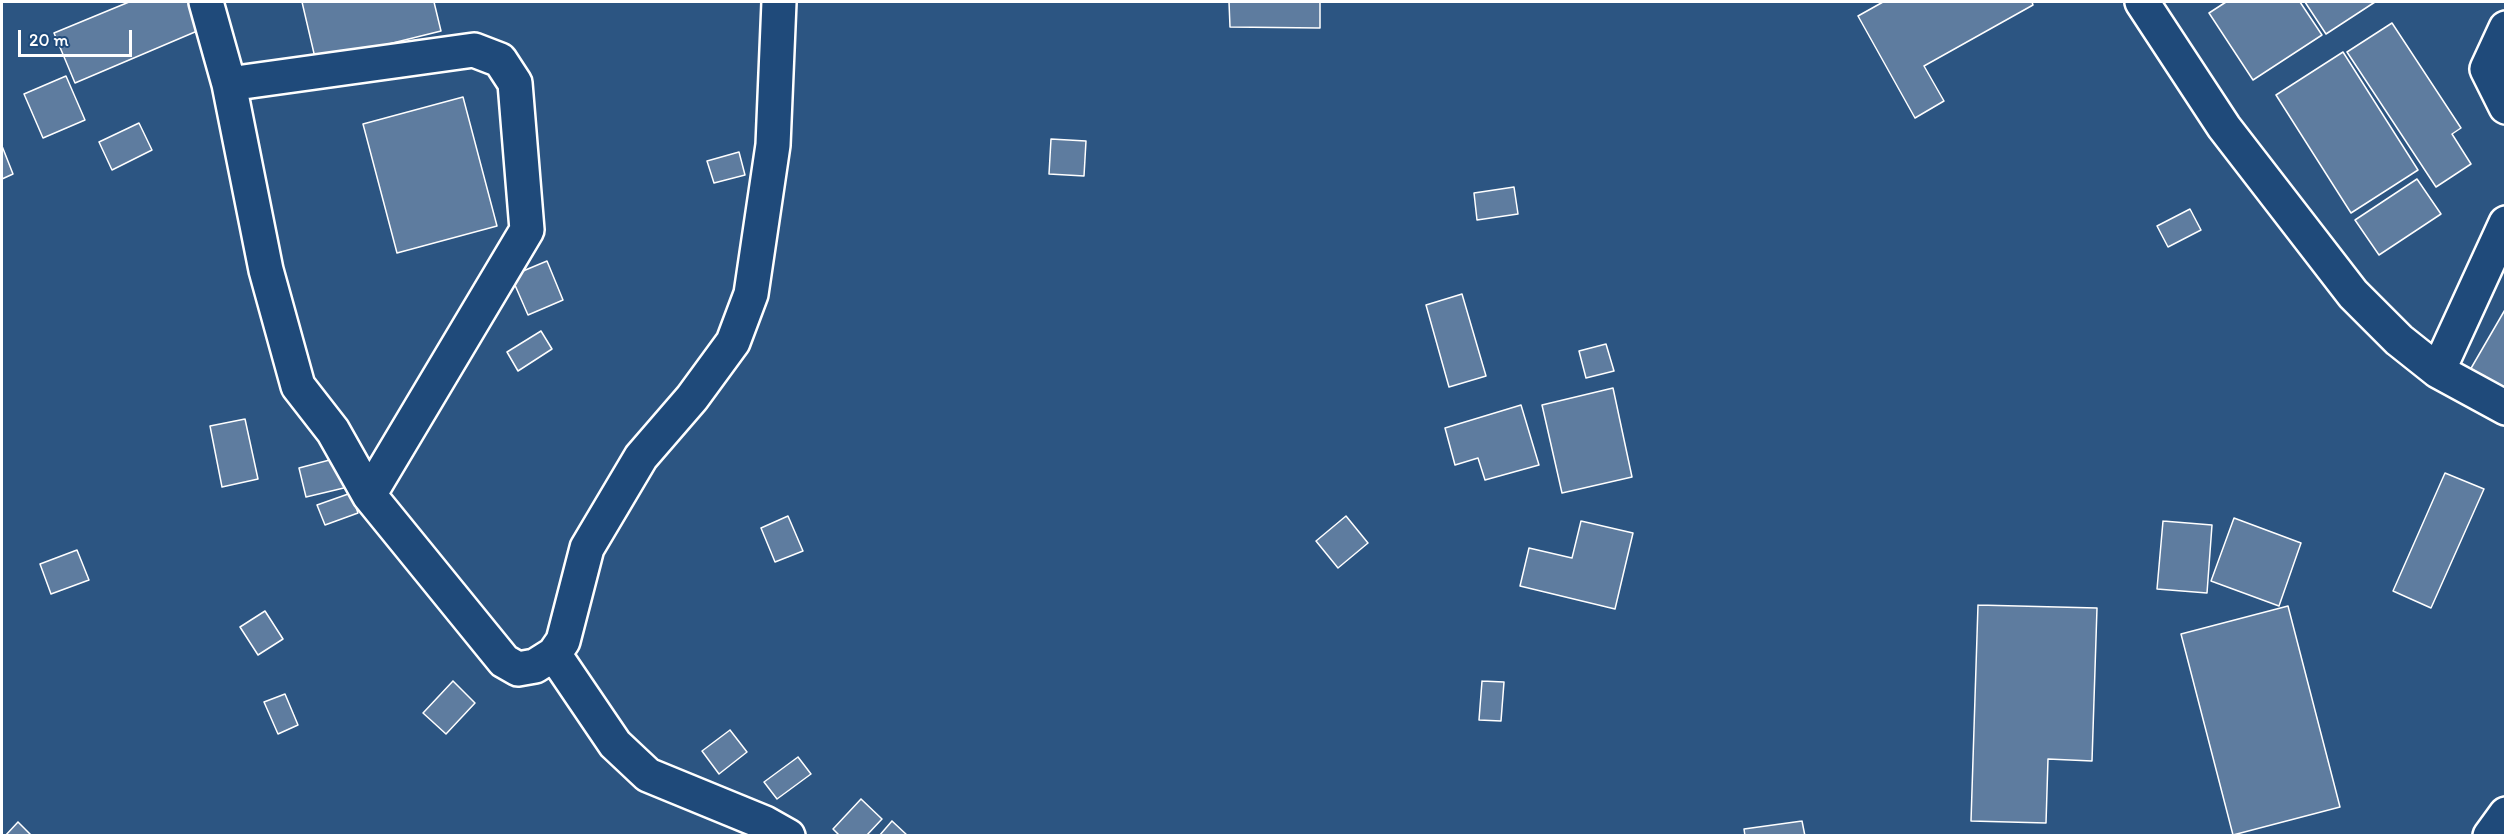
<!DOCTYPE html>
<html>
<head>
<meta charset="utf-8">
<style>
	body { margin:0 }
	#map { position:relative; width:2507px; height:837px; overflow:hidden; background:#2c5582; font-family:Itim,sans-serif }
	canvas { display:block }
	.frame { position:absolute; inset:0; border:3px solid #fff; pointer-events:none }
	.scale { position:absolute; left:18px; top:30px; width:114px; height:27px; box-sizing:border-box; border:3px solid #fff; border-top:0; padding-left:8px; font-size:18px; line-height:21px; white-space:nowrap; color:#fff; -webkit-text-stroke:4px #1f4a7a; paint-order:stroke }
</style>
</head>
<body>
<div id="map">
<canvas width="2507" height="837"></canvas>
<div class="frame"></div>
<div class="scale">20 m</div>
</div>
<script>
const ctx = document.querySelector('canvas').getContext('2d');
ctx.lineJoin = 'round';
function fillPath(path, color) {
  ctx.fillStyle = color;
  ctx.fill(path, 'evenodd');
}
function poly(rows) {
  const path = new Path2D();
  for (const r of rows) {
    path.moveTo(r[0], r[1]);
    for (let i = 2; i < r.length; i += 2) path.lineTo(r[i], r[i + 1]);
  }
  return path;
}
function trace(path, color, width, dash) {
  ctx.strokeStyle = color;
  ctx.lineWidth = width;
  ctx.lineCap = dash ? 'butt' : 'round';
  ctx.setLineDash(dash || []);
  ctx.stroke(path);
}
const building = poly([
	[129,2,199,2,209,26,75,83,54,33,129,2],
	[302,2,434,2,441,31,316,62,302,2],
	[1229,2,1320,2,1320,28,1230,27,1229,2],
	[1883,2,2032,2,2033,5,1924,66,1944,101,1915,118,1858,16,1883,2],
	[2226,2,2300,2,2322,35,2253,80,2209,13,2226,2],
	[2305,2,2375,2,2326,34,2305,2],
	[2392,23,2461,128,2452,134,2471,164,2436,187,2347,52,2392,23],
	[2343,52,2418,170,2351,213,2276,95,2343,52],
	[66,76,85,120,43,138,24,94,66,76],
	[463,97,497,226,397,253,363,124,463,97],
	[139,123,152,150,112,170,99,142,139,123],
	[1051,139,1086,141,1084,176,1049,174,1051,139],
	[2,146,13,174,2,179,2,146],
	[739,152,745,175,714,183,707,161,739,152],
	[2417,179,2441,214,2379,255,2355,220,2417,179],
	[1514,187,1518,214,1477,220,1474,193,1514,187],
	[2190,209,2201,230,2168,247,2157,226,2190,209],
	[547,261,563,300,528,315,511,276,547,261],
	[1462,294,1486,376,1449,387,1426,305,1462,294],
	[2506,308,2506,390,2470,370,2506,308],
	[541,331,552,349,518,371,507,352,541,331],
	[1606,344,1614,371,1586,378,1579,351,1606,344],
	[1613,388,1632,477,1562,493,1542,405,1613,388],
	[1521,405,1539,465,1485,480,1478,458,1455,465,1445,428,1521,405],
	[245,419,258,479,222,487,210,426,245,419],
	[341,457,348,487,306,497,299,468,341,457],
	[2445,473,2484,489,2431,608,2393,591,2445,473],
	[351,493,358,513,325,525,317,505,351,493],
	[788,516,803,551,775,562,761,528,788,516],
	[1346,516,1368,543,1338,568,1316,541,1346,516],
	[2234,518,2301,543,2279,606,2211,581,2234,518],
	[1581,521,1633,533,1615,609,1520,586,1529,548,1572,558,1581,521],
	[2163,521,2212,525,2207,593,2157,589,2163,521],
	[77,550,89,580,51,594,40,564,77,550],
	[1978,605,2097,608,2092,761,2048,759,2046,823,1971,821,1978,605],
	[2288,606,2340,807,2233,835,2181,634,2288,606],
	[265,611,283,639,258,655,240,627,265,611],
	[453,681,475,703,446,734,423,713,453,681],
	[1482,681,1504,682,1501,721,1479,720,1482,681],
	[285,694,298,725,278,734,264,702,285,694],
	[730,730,747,752,719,774,702,751,730,730],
	[798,757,811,774,777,799,764,782,798,757],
	[861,799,882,819,866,836,840,836,833,829,861,799],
	[892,821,908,836,879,836,892,821],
	[1802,821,1805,836,1745,836,1744,829,1802,821],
	[18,822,32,836,5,836,18,822]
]);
fillPath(building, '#5e7c9f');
trace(building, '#fff', 1.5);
const minor = poly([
	[206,2,229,84,266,270,298,386,333,431,369,495,504,661,518,669,535,666,554,654,563,641,587,548,641,457,692,398,733,342,751,294,773,145,779,2],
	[2142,2,2224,127,2353,294,2399,340,2438,371,2506,408],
	[2506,28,2487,69,2506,107],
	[229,84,474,50,500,60,515,83,527,230,369,495],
	[2438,371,2506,223],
	[554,654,615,744,648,775,765,823,788,836],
	[2490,836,2506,814]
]);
trace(minor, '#fff', 38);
trace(minor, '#1f4a7a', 33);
</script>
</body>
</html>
